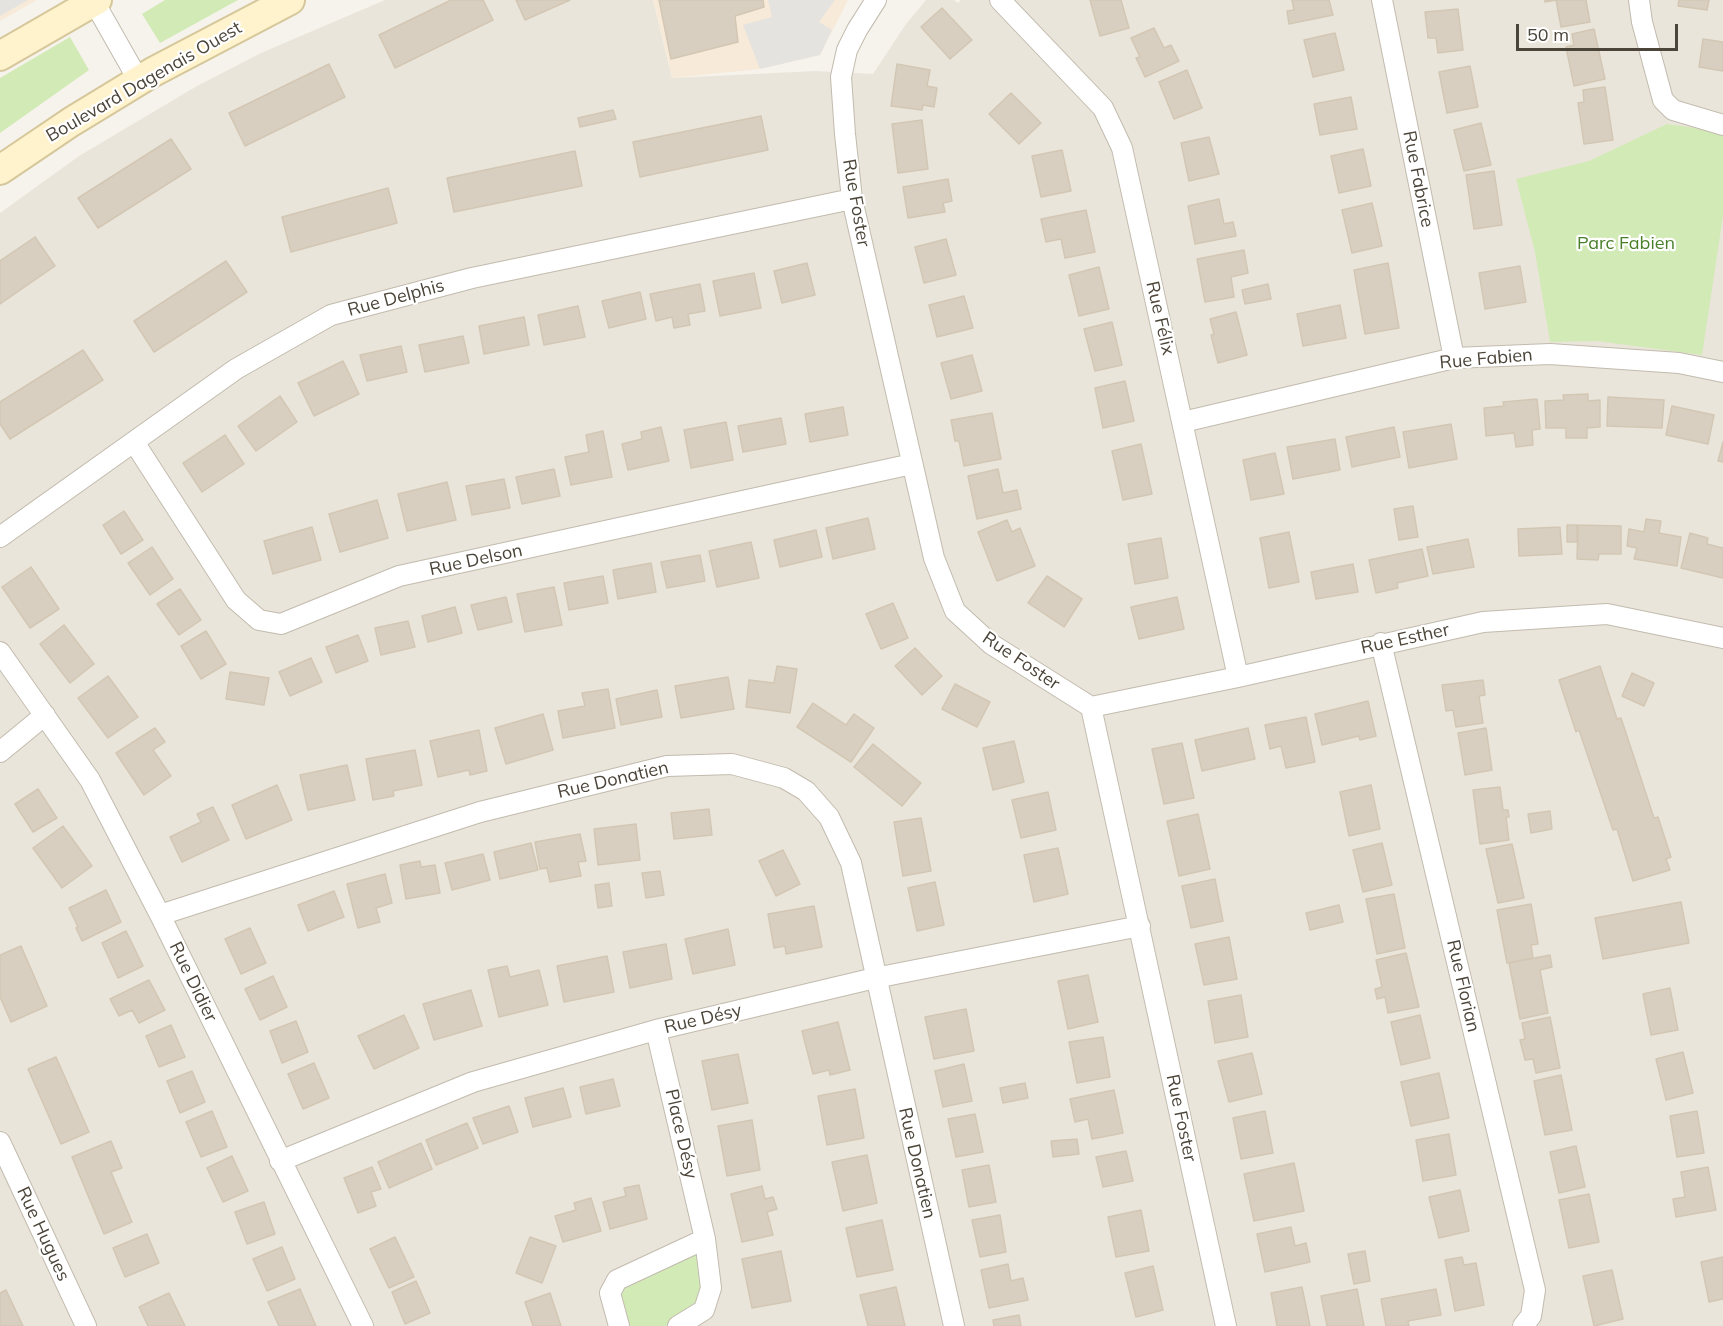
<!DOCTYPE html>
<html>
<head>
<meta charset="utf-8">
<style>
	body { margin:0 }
	#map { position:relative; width:1723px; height:1326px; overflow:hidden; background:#f6f3ec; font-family:Mulish,sans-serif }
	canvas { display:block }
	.scale { position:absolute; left:1516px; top:24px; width:162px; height:27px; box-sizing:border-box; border:3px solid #4b4439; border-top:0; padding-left:8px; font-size:18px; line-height:21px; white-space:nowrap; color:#4b4439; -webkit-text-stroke:4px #fff; paint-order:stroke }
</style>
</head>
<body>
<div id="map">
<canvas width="1723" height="1326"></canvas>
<div class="scale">50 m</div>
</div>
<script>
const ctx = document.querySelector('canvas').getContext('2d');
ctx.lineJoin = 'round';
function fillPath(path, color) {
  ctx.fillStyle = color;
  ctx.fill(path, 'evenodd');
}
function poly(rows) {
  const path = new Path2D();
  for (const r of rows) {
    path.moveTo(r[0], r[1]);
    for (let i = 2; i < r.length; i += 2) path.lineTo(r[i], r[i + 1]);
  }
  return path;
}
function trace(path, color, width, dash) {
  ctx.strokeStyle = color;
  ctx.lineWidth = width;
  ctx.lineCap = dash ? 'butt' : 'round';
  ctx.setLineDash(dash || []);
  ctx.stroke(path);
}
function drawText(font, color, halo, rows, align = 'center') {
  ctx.font = font + ' Mulish,sans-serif';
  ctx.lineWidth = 4.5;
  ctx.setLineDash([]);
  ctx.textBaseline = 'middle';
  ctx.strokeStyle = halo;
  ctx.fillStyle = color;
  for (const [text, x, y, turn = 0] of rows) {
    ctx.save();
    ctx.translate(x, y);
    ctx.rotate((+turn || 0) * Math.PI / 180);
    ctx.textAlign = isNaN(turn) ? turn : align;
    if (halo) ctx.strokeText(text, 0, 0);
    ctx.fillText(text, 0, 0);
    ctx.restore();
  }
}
fillPath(poly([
	[385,0,653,0,672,78,815,71,873,74,906,24,926,0,954,0,958,3,961,0,1723,0,1723,1326,0,1326,0,213,79,156,197,86,261,53]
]), '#eae5da');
fillPath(poly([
	[0,0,37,0,0,21],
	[653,0,848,0,820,55,760,69,672,78]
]), '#f7ead8');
fillPath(poly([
	[165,0,238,0,160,43,142,14],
	[70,37,89,70,0,133,0,78],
	[1667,124,1723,132,1723,216,1702,355,1597,341,1550,342,1535,252,1516,179,1589,161],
	[705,1239,711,1288,678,1326,619,1326,617,1280]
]), '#d2eab5');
fillPath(poly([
	[0,0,28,0,0,16],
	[768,0,835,0,819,22,832,30,820,55,760,69,743,25,772,17]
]), '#e5e3e0');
const building = poly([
	[451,0,483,0,493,20,395,68,379,35,451,0],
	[516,0,570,0,525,20,516,0],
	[659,0,763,0,764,7,735,16,738,42,671,59,659,0],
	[1090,0,1121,0,1129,28,1100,36,1090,0],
	[1292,0,1329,0,1333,15,1289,24,1287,11,1294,10,1292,0],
	[1545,0,1586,0,1590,22,1561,27,1556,0,1545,2,1545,0],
	[1679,0,1709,0,1707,10,1678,6,1679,0],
	[942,8,972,40,950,59,921,27,942,8],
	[1458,9,1463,50,1438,53,1436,38,1428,38,1425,12,1458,9],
	[1154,28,1164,48,1171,45,1179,61,1145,77,1136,58,1140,57,1131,38,1154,28],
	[1594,29,1605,79,1574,86,1566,47,1574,45,1572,34,1594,29],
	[1335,33,1344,70,1313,77,1304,40,1335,33],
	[1703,39,1723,42,1723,71,1699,67,1703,39],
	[329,64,345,97,245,146,229,113,329,64],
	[897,64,930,70,927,86,937,88,934,107,923,105,922,110,891,106,897,64],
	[1470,66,1478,107,1447,113,1439,72,1470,66],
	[1187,70,1202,108,1174,119,1159,82,1187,70],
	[1605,87,1613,140,1584,144,1578,103,1584,102,1583,90,1605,87],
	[1011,93,1041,123,1019,144,989,114,1011,93],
	[1351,97,1357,129,1320,135,1314,104,1351,97],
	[613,110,616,119,580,127,578,118,613,110],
	[761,116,768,150,640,177,633,142,761,116],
	[922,120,928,169,898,173,892,124,922,120],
	[1481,123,1491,165,1464,171,1454,130,1481,123],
	[1209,137,1219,174,1189,181,1181,143,1209,137],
	[171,139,191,169,98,228,78,198,171,139],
	[1363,149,1371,186,1339,193,1331,156,1363,149],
	[1062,150,1071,191,1041,197,1032,156,1062,150],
	[575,151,582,186,454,212,447,178,575,151],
	[1494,171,1502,225,1474,229,1466,175,1494,171],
	[948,179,952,201,943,203,945,212,908,218,903,187,948,179],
	[388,188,397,223,291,252,282,217,388,188],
	[1219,199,1224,224,1233,222,1236,236,1195,244,1188,206,1219,199],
	[1372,203,1382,246,1352,253,1342,210,1372,203],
	[1086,210,1095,252,1065,258,1061,239,1046,242,1041,219,1086,210],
	[35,237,55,266,0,304,0,261,35,237],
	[946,239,956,275,924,283,915,247,946,239],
	[1244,250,1248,273,1231,277,1234,297,1205,302,1197,259,1244,250],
	[226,261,247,292,154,352,134,321,226,261],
	[807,263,815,295,782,303,774,271,807,263],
	[1388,263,1399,328,1365,334,1354,270,1388,263],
	[1520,266,1526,302,1485,309,1479,273,1520,266],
	[1099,267,1109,309,1079,316,1069,275,1099,267],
	[754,273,761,308,720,316,713,281,754,273],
	[700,284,705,311,688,314,690,325,674,328,672,317,656,321,650,294,700,284],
	[1268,284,1271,299,1245,304,1242,290,1268,284],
	[640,292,646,319,609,328,602,301,640,292],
	[964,296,973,328,937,337,929,305,964,296],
	[1340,305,1346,338,1303,346,1297,314,1340,305],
	[578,306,585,337,544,345,538,315,578,306],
	[1236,312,1247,355,1218,363,1211,335,1214,334,1210,319,1236,312],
	[524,317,529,345,484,354,479,326,524,317],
	[1112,322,1122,365,1095,371,1084,329,1112,322],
	[463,336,469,363,425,372,419,345,463,336],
	[401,346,407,372,367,381,360,355,401,346],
	[83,350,103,380,10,439,0,424,0,402,83,350],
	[972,355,982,391,951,399,941,363,972,355],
	[343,361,359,394,314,416,298,383,343,361],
	[1125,381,1134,421,1103,428,1095,388,1125,381],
	[1588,394,1588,401,1600,400,1600,427,1587,428,1587,438,1566,438,1566,428,1546,428,1545,401,1564,400,1563,395,1588,394],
	[280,396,297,422,256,451,238,426,280,396],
	[1608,397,1664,400,1662,428,1607,426,1608,397],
	[1537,399,1540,429,1532,430,1533,445,1516,447,1514,433,1486,436,1484,408,1504,406,1503,402,1537,399],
	[1672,406,1714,415,1708,444,1666,435,1672,406],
	[843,407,848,435,810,442,805,414,843,407],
	[992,413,1001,459,964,466,959,441,955,441,951,420,992,413],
	[781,418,786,444,743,452,738,426,781,418],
	[726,422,733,460,691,468,684,430,726,422],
	[1451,424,1457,459,1409,468,1403,432,1451,424],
	[661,427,669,461,628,470,622,444,642,439,641,432,661,427],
	[1394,427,1400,457,1352,467,1346,437,1394,427],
	[603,431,612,477,571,485,565,457,589,452,586,435,603,431],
	[225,435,244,464,202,492,183,463,225,435],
	[1335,439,1340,470,1293,479,1287,447,1335,439],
	[1723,442,1723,462,1718,461,1723,442],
	[1141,444,1152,494,1123,500,1112,451,1141,444],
	[1275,453,1284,494,1251,500,1243,460,1275,453],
	[554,469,560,496,522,504,516,477,554,469],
	[998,469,1003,493,1017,490,1021,509,977,519,968,476,998,469],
	[504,479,510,508,472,515,466,486,504,479],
	[447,482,456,520,407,531,398,494,447,482],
	[377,500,388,538,340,552,329,514,377,500],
	[1413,506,1418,537,1399,540,1394,509,1413,506],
	[124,511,143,540,121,554,103,525,124,511],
	[868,518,875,549,833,559,826,528,868,518],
	[1646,519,1661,521,1659,533,1681,537,1677,566,1634,559,1637,548,1627,546,1629,529,1644,532,1646,519],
	[1007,520,1012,532,1020,528,1035,566,997,581,978,532,1007,520],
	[1567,525,1577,525,1577,542,1567,542,1567,525],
	[1578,525,1621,526,1621,554,1599,554,1598,560,1577,559,1578,525],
	[312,527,321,560,273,574,264,541,312,527],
	[1560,527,1562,554,1519,556,1518,529,1560,527],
	[816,530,822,557,780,567,774,540,816,530],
	[1289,532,1299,582,1269,588,1260,538,1289,532],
	[1690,533,1708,538,1707,544,1723,548,1723,578,1681,568,1690,533],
	[1161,538,1168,578,1135,584,1128,544,1161,538],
	[1468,539,1474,567,1433,574,1427,547,1468,539],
	[751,542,759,578,717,587,709,551,751,542],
	[152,547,173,579,150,595,128,563,152,547],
	[1422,549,1428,576,1397,583,1398,588,1376,593,1369,560,1422,549],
	[700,555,705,581,667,588,661,562,700,555],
	[651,563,656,592,618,599,613,570,651,563],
	[1353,564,1358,592,1316,599,1311,572,1353,564],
	[31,567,59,609,30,628,2,587,31,567],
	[603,576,608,603,569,610,564,583,603,576],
	[1047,576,1082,599,1064,627,1028,603,1047,576],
	[554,587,562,625,525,632,517,594,554,587],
	[180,589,201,620,179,635,157,604,180,589],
	[506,597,512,622,478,630,471,605,506,597],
	[1177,597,1184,629,1139,639,1131,607,1177,597],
	[893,603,908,638,881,649,866,614,893,603],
	[455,607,462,633,428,642,422,616,455,607],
	[408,621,415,647,381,655,375,628,408,621],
	[64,625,94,664,70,683,40,644,64,625],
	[206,631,226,664,201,679,181,646,206,631],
	[358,635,368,661,336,673,326,647,358,635],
	[915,648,942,676,922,695,895,666,915,648],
	[311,658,322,682,290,696,279,672,311,658],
	[777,666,797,669,790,713,746,707,749,680,774,683,777,666],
	[1600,666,1617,719,1621,718,1654,818,1658,817,1671,857,1666,859,1670,870,1633,881,1617,829,1613,830,1579,730,1576,732,1559,680,1600,666],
	[230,672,269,678,264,705,226,699,230,672],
	[1632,673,1654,683,1644,706,1622,696,1632,673],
	[108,676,138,717,108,738,78,698,108,676],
	[728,677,734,709,681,718,675,686,728,677],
	[1483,680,1485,695,1479,696,1483,723,1456,727,1453,710,1446,711,1442,685,1483,680],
	[955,684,990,702,977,727,942,709,955,684],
	[608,689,615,728,563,738,558,711,585,706,582,693,608,689],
	[657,690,662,717,621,725,616,699,657,690],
	[1368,701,1376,736,1360,740,1359,736,1322,745,1315,714,1368,701],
	[813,703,846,725,854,714,874,728,851,762,797,727,813,703],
	[543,714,553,750,506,764,495,728,543,714],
	[1306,717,1315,762,1286,768,1281,746,1270,749,1265,725,1306,717],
	[155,728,165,742,153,750,171,776,144,795,116,753,155,728],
	[1248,728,1255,759,1202,771,1195,740,1248,728],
	[1486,728,1492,770,1465,775,1458,733,1486,728],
	[479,730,487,771,470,775,469,770,438,777,430,741,479,730],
	[1014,741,1024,782,993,790,983,748,1014,741],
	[1182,743,1194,798,1164,804,1152,749,1182,743],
	[873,744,921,783,902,806,854,767,873,744],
	[415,750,422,785,393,791,394,796,373,800,366,759,415,750],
	[347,765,355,800,308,810,300,775,347,765],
	[277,785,292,820,246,839,232,805,277,785],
	[1371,785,1380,829,1349,836,1340,792,1371,785],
	[1500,787,1503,810,1508,810,1509,817,1506,817,1509,840,1480,844,1473,790,1500,787],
	[38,789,57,818,33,832,15,804,38,789],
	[1048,792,1056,830,1021,838,1012,800,1048,792],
	[213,807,229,840,182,862,170,837,201,822,197,814,213,807],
	[709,809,712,835,674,839,671,813,709,809],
	[1550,811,1552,829,1531,833,1528,814,1550,811],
	[1198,814,1210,869,1179,876,1167,821,1198,814],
	[921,818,931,871,903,876,894,822,921,818],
	[636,824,640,860,598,865,594,829,636,824],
	[63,826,92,866,62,888,33,848,63,826],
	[580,834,586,861,578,862,581,876,550,882,547,868,540,869,535,842,580,834],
	[531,843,538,870,500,879,494,852,531,843],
	[1382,843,1392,885,1363,892,1353,850,1382,843],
	[1512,844,1524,898,1498,903,1486,849,1512,844],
	[1058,848,1068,894,1034,902,1024,855,1058,848],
	[783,850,800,884,776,896,759,861,783,850],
	[483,854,490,880,452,890,445,863,483,854],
	[420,861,421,867,435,865,440,893,406,899,400,865,420,861],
	[660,871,664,895,646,898,642,873,660,871],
	[385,874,392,903,376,908,380,922,358,928,347,884,385,874],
	[1215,879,1223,921,1191,928,1182,886,1215,879],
	[935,882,944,925,917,931,908,888,935,882],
	[609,883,612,906,598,908,595,885,609,883],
	[106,890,121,922,82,941,76,928,78,927,69,908,106,890],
	[334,891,344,917,308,931,298,905,334,891],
	[1394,894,1405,948,1377,954,1366,899,1394,894],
	[1681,902,1689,943,1603,959,1595,918,1681,902],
	[1531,904,1538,944,1531,945,1533,958,1507,963,1497,910,1531,904],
	[1339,905,1343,922,1310,930,1306,913,1339,905],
	[814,906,822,947,786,954,785,946,774,948,768,914,814,906],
	[250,928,266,963,241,974,225,939,250,928],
	[728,929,735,965,693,974,685,939,728,929],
	[126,931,143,966,118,978,102,943,126,931],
	[1229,937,1237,979,1204,985,1195,944,1229,937],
	[666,944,672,979,630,988,623,952,666,944],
	[21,946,47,1006,11,1022,0,997,0,955,21,946],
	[1406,953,1419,1007,1388,1013,1385,997,1377,999,1375,989,1382,987,1376,960,1406,953],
	[1550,955,1552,967,1540,970,1548,1013,1520,1019,1509,963,1550,955],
	[607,956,614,992,564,1002,557,966,607,956],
	[507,966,510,977,539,970,548,1005,499,1017,488,970,507,966],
	[1088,975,1098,1022,1068,1029,1058,981,1088,975],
	[273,976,287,1007,260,1020,245,989,273,976],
	[149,980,165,1010,139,1023,132,1010,119,1016,110,999,149,980],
	[1670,988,1678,1030,1651,1035,1643,994,1670,988],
	[471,990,482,1026,434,1040,423,1004,471,990],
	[1241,995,1248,1037,1215,1043,1208,1001,1241,995],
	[966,1009,974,1051,934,1059,925,1017,966,1009],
	[404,1015,419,1048,374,1069,358,1036,404,1015],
	[1420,1015,1430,1058,1401,1065,1391,1022,1420,1015],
	[1550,1017,1560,1068,1536,1073,1533,1059,1525,1060,1520,1040,1525,1039,1522,1023,1550,1017],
	[296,1021,308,1052,282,1063,270,1031,296,1021],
	[838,1022,850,1070,830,1075,829,1070,813,1074,802,1031,838,1022],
	[171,1025,185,1057,159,1067,146,1036,171,1025],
	[1103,1037,1110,1077,1077,1083,1069,1042,1103,1037],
	[1683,1052,1693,1093,1666,1100,1656,1059,1683,1052],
	[1252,1053,1262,1094,1229,1102,1218,1061,1252,1053],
	[738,1054,748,1103,712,1110,702,1061,738,1054],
	[56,1057,89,1132,61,1144,28,1069,56,1057],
	[314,1063,329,1098,303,1109,288,1074,314,1063],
	[964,1064,972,1101,943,1107,935,1071,964,1064],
	[192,1071,205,1102,180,1113,167,1081,192,1071],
	[1439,1073,1449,1118,1411,1126,1401,1082,1439,1073],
	[1561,1075,1572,1130,1545,1135,1534,1081,1561,1075],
	[613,1079,620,1106,586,1114,580,1087,613,1079],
	[1025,1083,1028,1098,1003,1103,1000,1088,1025,1083],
	[563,1088,571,1117,533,1127,525,1098,563,1088],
	[855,1089,864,1138,827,1145,818,1096,855,1089],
	[1114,1090,1123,1133,1092,1139,1088,1119,1075,1122,1070,1099,1114,1090],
	[509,1106,518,1132,483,1144,473,1118,509,1106],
	[212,1111,227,1147,201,1157,186,1122,212,1111],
	[1265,1111,1273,1153,1241,1159,1233,1118,1265,1111],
	[1697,1111,1704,1153,1677,1157,1670,1116,1697,1111],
	[975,1114,983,1152,956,1157,948,1119,975,1114],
	[752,1120,760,1170,727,1176,718,1126,752,1120],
	[467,1123,478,1148,436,1165,426,1140,467,1123],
	[1449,1134,1456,1175,1423,1181,1416,1140,1449,1134],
	[1077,1139,1079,1154,1053,1157,1051,1141,1077,1139],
	[111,1141,122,1168,111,1172,132,1222,104,1234,72,1157,111,1141],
	[421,1143,432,1169,389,1188,378,1162,421,1143],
	[1576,1146,1585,1187,1559,1193,1550,1152,1576,1146],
	[1126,1151,1133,1181,1103,1187,1096,1157,1126,1151],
	[867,1155,877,1203,843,1211,832,1162,867,1155],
	[232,1156,248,1191,223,1202,207,1168,232,1156],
	[1294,1163,1304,1211,1254,1221,1244,1174,1294,1163],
	[989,1165,996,1202,969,1207,962,1170,989,1165],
	[372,1167,381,1189,371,1192,376,1206,358,1213,344,1178,372,1167],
	[1708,1167,1716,1210,1676,1217,1673,1199,1685,1197,1681,1172,1708,1167],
	[639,1185,647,1219,610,1229,603,1202,626,1196,624,1188,639,1185],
	[762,1186,765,1199,773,1197,777,1209,767,1212,773,1235,742,1242,731,1194,762,1186],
	[1460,1190,1469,1231,1439,1238,1429,1197,1460,1190],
	[1589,1194,1599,1242,1569,1248,1559,1200,1589,1194],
	[591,1198,601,1231,563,1242,555,1216,576,1210,574,1203,591,1198],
	[264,1202,275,1234,247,1244,235,1212,264,1202],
	[1141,1210,1149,1251,1116,1257,1108,1217,1141,1210],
	[1000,1215,1006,1252,980,1257,972,1220,1000,1215],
	[882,1220,893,1270,857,1277,846,1228,882,1220],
	[1291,1227,1295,1246,1306,1243,1310,1262,1265,1272,1257,1234,1291,1227],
	[147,1234,159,1263,125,1277,113,1248,147,1234],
	[395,1237,414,1277,389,1288,370,1249,395,1237],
	[530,1237,556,1246,542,1283,516,1273,530,1237],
	[282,1247,295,1279,267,1291,253,1259,282,1247],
	[781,1251,791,1301,752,1308,742,1259,781,1251],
	[1365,1251,1370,1281,1354,1284,1348,1254,1365,1251],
	[1462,1257,1464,1265,1476,1263,1484,1305,1455,1311,1445,1260,1462,1257],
	[1723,1257,1723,1299,1709,1302,1701,1262,1723,1257],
	[1008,1264,1011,1281,1023,1278,1028,1300,989,1308,981,1270,1008,1264],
	[1153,1266,1163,1310,1136,1317,1125,1273,1153,1266],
	[1612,1270,1623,1319,1594,1326,1583,1276,1612,1270],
	[416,1281,430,1313,405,1324,392,1292,416,1281],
	[896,1287,905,1326,868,1326,860,1295,896,1287],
	[1302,1287,1310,1326,1277,1326,1271,1293,1302,1287],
	[300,1289,316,1326,279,1326,268,1302,300,1289],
	[1357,1289,1364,1326,1327,1326,1321,1296,1357,1289],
	[1436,1289,1441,1315,1408,1321,1409,1326,1386,1326,1381,1299,1436,1289],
	[6,1290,23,1326,0,1326,0,1293,6,1290],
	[169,1293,185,1326,148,1326,139,1307,169,1293],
	[550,1293,561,1326,533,1326,525,1302,550,1293],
	[1019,1315,1021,1326,994,1326,993,1320,1019,1315]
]);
fillPath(building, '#d8cfc1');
trace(building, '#d3c7b4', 1.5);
const minor = poly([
	[93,0,139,81],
	[876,0,857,30,847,50,841,77,845,134,852,199,934,558,955,611,991,644,1091,707,1226,1326],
	[1000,0,1103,108,1122,148,1238,677],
	[1382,0,1454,358],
	[1639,0,1642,22,1663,100,1673,110,1723,125],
	[1183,422,1454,358,1550,354,1679,363,1723,372],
	[134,442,236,600,259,620,281,624,399,576,912,464],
	[0,537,236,369,331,315,472,278,852,199],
	[1381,643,1535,1290,1531,1316,1523,1326],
	[0,652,90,780,160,915,363,1326],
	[1091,707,1238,677,1483,622,1607,614,1723,638],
	[0,752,45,715],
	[160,915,480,812,667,766,732,764,784,778,806,791,829,817,851,863,954,1326],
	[656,1030,705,1239,711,1288,704,1310,678,1326],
	[0,1142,86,1326],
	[280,1161,473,1082,656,1030,875,978,1140,926],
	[619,1326,610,1293,617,1280,705,1239]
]);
const secondary = poly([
	[0,56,97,0],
	[0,170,71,122,153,72,290,0]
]);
trace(minor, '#c2bbae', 22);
trace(secondary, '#d6c79b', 32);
trace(minor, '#fff', 20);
trace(secondary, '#fff3cd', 28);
drawText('18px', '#4b4439', '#fff', [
	["Boulevard Dagenais Ouest",144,82,-30],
	["Rue Fabrice",1418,179,79],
	["Rue Foster",856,203,80],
	["Rue Delphis",396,298,-15],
	["Rue Félix",1160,318,77],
	["Rue Fabien",1486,359,-5],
	["Rue Delson",476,560,-12],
	["Rue Esther",1405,639,-12],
	["Rue Foster",1021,661,34],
	["Rue Donatien",613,780,-13],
	["Rue Didier",193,982,64],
	["Rue Florian",1463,986,77],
	["Rue Désy",703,1019,-13],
	["Rue Foster",1181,1118,78],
	["Place Désy",681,1134,77],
	["Rue Donatien",917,1163,77],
	["Rue Hugues",43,1234,65]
]);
drawText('18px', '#4a7f2a', '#fff', [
	["Parc Fabien",1626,244]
]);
</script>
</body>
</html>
